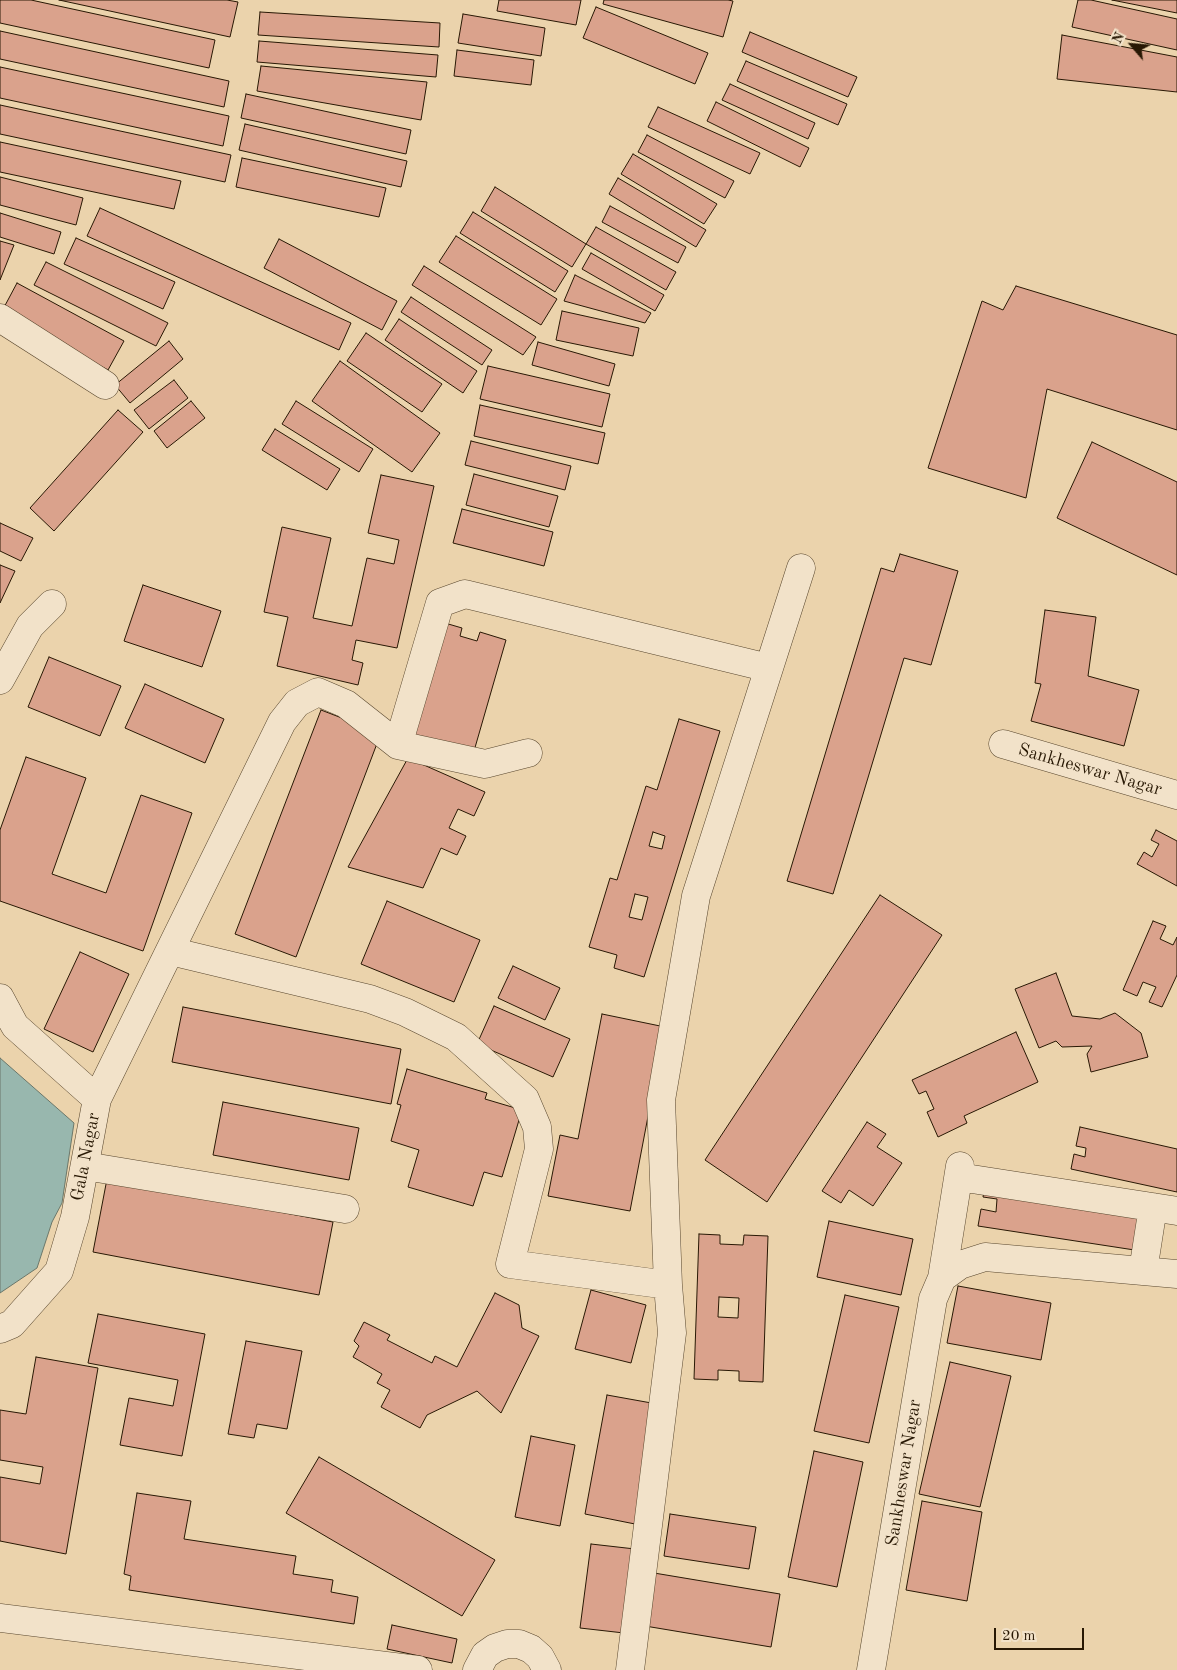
<!DOCTYPE html>
<html>
<head>
<meta charset="utf-8">
<style>
	body { margin:0 }
	#map { position:relative; width:1177px; height:1670px; overflow:hidden; background:#ebd3ac; font-family:"Old Standard TT",serif }
	canvas { display:block }
	.north { position:absolute; left:1107px; top:20px; width:50px; height:50px; -webkit-text-stroke:4px #f2e2c9; paint-order:stroke; rotate:297deg; font-size:14px; font-weight:700; line-height:20px; text-align:center; color:#281804 }
	.north::after { content:''; display:block; margin:auto; width:18px; height:22px; background:#281804; clip-path:polygon(50% 0,100% 100%,50% 72%,0 100%) }
	.scale { position:absolute; left:994px; top:1628px; width:90px; height:22px; box-sizing:border-box; border:2px solid #281804; border-top:0; padding-left:6px; font-size:15px; line-height:18px; white-space:nowrap; color:#281804; -webkit-text-stroke:4px #f2e2c9; paint-order:stroke }
</style>
</head>
<body>
<div id="map">
<canvas width="1177" height="1670"></canvas>
<div class="north">N</div>
<div class="scale">20 m</div>
</div>
<script>
const ctx = document.querySelector('canvas').getContext('2d');
ctx.lineJoin = 'round';
function fillPath(path, color) {
  ctx.fillStyle = color;
  ctx.fill(path, 'evenodd');
}
function poly(rows) {
  const path = new Path2D();
  for (const r of rows) {
    path.moveTo(r[0], r[1]);
    for (let i = 2; i < r.length; i += 2) path.lineTo(r[i], r[i + 1]);
  }
  return path;
}
function trace(path, color, width, dash) {
  ctx.strokeStyle = color;
  ctx.lineWidth = width;
  ctx.lineCap = dash ? 'butt' : 'round';
  ctx.setLineDash(dash || []);
  ctx.stroke(path);
}
function drawText(font, color, halo, rows, align = 'center') {
  ctx.font = font + ' "Old Standard TT",serif';
  ctx.lineWidth = 4.5;
  ctx.setLineDash([]);
  ctx.textBaseline = 'middle';
  ctx.strokeStyle = halo;
  ctx.fillStyle = color;
  for (const [text, x, y, turn = 0] of rows) {
    ctx.save();
    ctx.translate(x, y);
    ctx.rotate((+turn || 0) * Math.PI / 180);
    ctx.textAlign = isNaN(turn) ? turn : align;
    if (halo) ctx.strokeText(text, 0, 0);
    ctx.fillText(text, 0, 0);
    ctx.restore();
  }
}
const water = poly([
	[0,1058,74,1123,62,1203,52,1222,37,1268,0,1293,0,1058]
]);
fillPath(water, '#98b7ae');
trace(water, '#6b776a', 1);
const building = poly([
	[0,0,31,0,215,40,209,68,0,23,0,0],
	[59,0,227,0,238,2,230,37,59,0],
	[499,0,581,0,576,25,497,11,499,0],
	[604,0,728,0,733,1,723,37,603,4,604,0],
	[1078,0,1091,0,1177,19,1177,50,1072,27,1078,0],
	[1112,0,1177,0,1177,13,1112,0],
	[596,7,708,53,695,84,583,38,596,7],
	[260,12,440,23,439,47,258,35,260,12],
	[463,14,545,28,541,56,458,43,463,14],
	[0,31,229,81,224,107,0,59,0,31],
	[750,32,857,77,848,97,742,52,750,32],
	[1062,35,1177,57,1177,92,1057,79,1062,35],
	[259,41,438,55,436,77,257,62,259,41],
	[457,50,534,60,531,85,454,76,457,50],
	[746,61,847,104,838,125,737,81,746,61],
	[261,66,427,82,421,120,257,91,261,66],
	[0,67,229,116,223,146,0,98,0,67],
	[730,84,815,123,808,139,722,100,730,84],
	[246,94,411,130,406,154,241,118,246,94],
	[716,102,809,148,800,167,707,121,716,102],
	[0,105,231,155,225,182,0,134,0,105],
	[658,107,760,153,750,174,648,127,658,107],
	[245,124,407,161,401,187,239,150,245,124],
	[647,135,734,181,725,198,638,152,647,135],
	[0,142,181,181,174,209,0,172,0,142],
	[633,154,717,204,704,224,621,174,633,154],
	[242,158,386,188,379,217,236,187,242,158],
	[0,177,83,198,76,225,0,205,0,177],
	[618,178,706,230,696,247,609,194,618,178],
	[495,187,586,244,572,267,481,211,495,187],
	[610,206,686,247,678,263,602,222,610,206],
	[100,208,351,323,339,350,87,236,100,208],
	[473,212,568,271,555,292,460,233,473,212],
	[0,213,61,232,54,254,0,237,0,213],
	[596,227,676,272,666,290,586,244,596,227],
	[456,236,557,299,541,325,439,262,456,236],
	[76,238,175,282,163,309,64,264,76,238],
	[279,239,397,301,382,330,264,268,279,239],
	[0,241,14,245,0,280,0,241],
	[591,253,664,295,655,311,582,269,591,253],
	[46,262,168,323,156,346,34,285,46,262],
	[424,266,536,337,523,355,412,285,424,266],
	[575,275,651,313,645,323,564,301,575,275],
	[17,283,124,341,108,370,1,313,17,283],
	[1016,286,1177,335,1177,430,1047,389,1026,498,928,468,982,301,1003,310,1016,286],
	[411,297,492,350,482,365,401,312,411,297],
	[562,311,639,328,633,356,556,340,562,311],
	[399,319,477,371,463,393,385,340,399,319],
	[366,333,442,384,422,412,347,361,366,333],
	[169,341,183,359,130,403,115,385,169,341],
	[538,342,615,364,609,386,532,365,538,342],
	[340,361,440,433,412,472,312,401,340,361],
	[488,366,610,394,602,427,480,399,488,366],
	[174,380,188,398,149,429,134,410,174,380],
	[191,401,205,418,167,448,154,431,191,401],
	[296,401,373,449,359,472,282,424,296,401],
	[480,405,605,433,598,464,474,436,480,405],
	[118,410,143,432,54,531,30,508,118,410],
	[275,429,340,469,327,490,262,450,275,429],
	[471,441,571,466,565,490,465,465,471,441],
	[1092,442,1177,482,1177,575,1057,518,1092,442],
	[474,474,558,496,549,527,466,505,474,474],
	[381,475,434,486,397,648,356,640,352,660,363,663,358,685,277,666,288,617,264,612,282,527,331,538,313,618,352,626,367,558,394,564,399,540,368,533,381,475],
	[462,509,553,532,544,566,453,543,462,509],
	[0,523,33,538,21,561,0,551,0,523],
	[900,554,958,571,931,665,904,658,833,894,787,881,881,568,894,572,900,554],
	[0,565,15,571,0,603,0,565],
	[143,585,221,611,202,667,124,641,143,585],
	[1045,610,1096,617,1088,676,1139,690,1124,746,1031,721,1041,684,1035,683,1045,610],
	[438,621,462,628,460,636,477,641,480,632,506,640,472,758,404,739,438,621],
	[49,657,121,686,100,736,28,707,49,657],
	[145,684,224,719,205,763,125,728,145,684],
	[321,710,381,733,296,957,235,934,321,710],
	[679,719,720,731,644,977,614,968,617,955,589,947,610,878,617,880,646,786,657,790,679,719],
	[653,832,665,836,662,849,649,846,653,832],
	[635,894,648,897,642,920,629,917,635,894],
	[26,757,86,778,52,874,106,893,141,795,192,813,143,951,0,901,0,830,26,757],
	[408,758,485,792,474,816,458,809,449,828,466,836,457,855,441,848,423,888,348,867,408,758],
	[1156,830,1177,841,1177,886,1137,864,1144,852,1152,857,1159,844,1151,840,1156,830],
	[880,895,942,935,767,1202,705,1160,880,895],
	[387,901,480,940,454,1002,361,964,387,901],
	[1153,921,1166,926,1160,939,1173,945,1177,937,1177,975,1162,1007,1149,1002,1156,987,1143,982,1137,996,1123,990,1153,921],
	[80,952,129,974,93,1052,44,1029,80,952],
	[513,966,560,988,545,1020,498,998,513,966],
	[1056,973,1072,1016,1100,1019,1115,1013,1141,1033,1148,1057,1091,1072,1087,1054,1092,1046,1062,1047,1056,1041,1039,1048,1015,989,1056,973],
	[494,1006,570,1039,553,1077,477,1044,494,1006],
	[183,1007,401,1049,391,1104,172,1062,183,1007],
	[602,1014,665,1027,630,1211,548,1196,560,1135,578,1139,602,1014],
	[1016,1032,1038,1082,964,1116,967,1123,938,1137,927,1112,934,1109,926,1091,919,1094,912,1080,1016,1032],
	[407,1069,487,1093,485,1099,522,1110,502,1177,484,1172,473,1206,408,1187,419,1150,391,1141,401,1105,397,1104,407,1069],
	[223,1102,359,1128,349,1180,213,1155,223,1102],
	[867,1122,886,1134,877,1147,902,1163,873,1206,849,1190,841,1203,822,1191,867,1122],
	[1080,1127,1177,1149,1177,1192,1071,1169,1074,1154,1085,1157,1086,1148,1076,1146,1080,1127],
	[107,1179,333,1222,319,1295,93,1252,107,1179],
	[985,1186,1147,1212,1141,1251,978,1226,981,1209,996,1212,997,1199,983,1197,985,1186],
	[829,1221,913,1239,901,1295,817,1277,829,1221],
	[699,1234,720,1235,720,1244,743,1245,744,1235,768,1236,763,1382,739,1381,739,1371,718,1370,718,1380,694,1379,699,1234],
	[719,1297,739,1298,738,1318,718,1317,719,1297],
	[958,1286,1051,1303,1041,1360,947,1343,958,1286],
	[591,1290,646,1305,631,1363,575,1349,591,1290],
	[495,1293,519,1305,522,1328,539,1336,501,1413,477,1391,427,1415,420,1428,381,1407,390,1390,377,1383,382,1374,353,1357,359,1346,354,1341,364,1322,390,1335,387,1340,432,1363,435,1356,457,1367,495,1293],
	[845,1295,899,1307,869,1443,814,1431,845,1295],
	[98,1314,205,1334,182,1456,120,1445,129,1398,173,1406,178,1380,88,1363,98,1314],
	[246,1341,302,1351,287,1429,257,1424,254,1438,228,1434,246,1341],
	[36,1357,98,1368,66,1554,0,1541,0,1477,40,1484,43,1467,0,1460,0,1410,26,1414,36,1357],
	[950,1362,1011,1376,980,1507,919,1494,950,1362],
	[607,1395,657,1404,635,1524,585,1514,607,1395],
	[531,1436,575,1445,560,1526,515,1517,531,1436],
	[814,1451,863,1462,837,1587,788,1577,814,1451],
	[319,1457,495,1560,462,1616,286,1513,319,1457],
	[137,1493,191,1501,184,1539,296,1556,293,1574,333,1580,331,1592,358,1597,354,1624,129,1590,131,1576,124,1574,137,1493],
	[922,1501,982,1512,967,1601,906,1590,922,1501],
	[670,1514,756,1527,749,1569,664,1556,670,1514],
	[591,1544,635,1549,624,1633,580,1628,591,1544],
	[648,1572,780,1594,771,1647,639,1625,648,1572],
	[392,1625,457,1639,452,1663,387,1649,392,1625]
]);
fillPath(building, '#daa28c');
trace(building, '#281804', 1);
const minor = poly([
	[0,318,105,385],
	[0,680,30,626,52,604],
	[1003,744,1177,795],
	[398,745,440,603,465,594,769,668],
	[170,951,370,999,405,1012,456,1037,525,1099,537,1127,539,1149,510,1264,668,1285],
	[0,998,15,1026,97,1099,75,1217,59,1271,12,1324,0,1329],
	[97,1099,282,722,297,703,318,692,346,704,398,745,485,764,528,753],
	[85,1166,345,1209],
	[959,1177,1177,1211],
	[1143,1271,1153,1207],
	[942,1278,960,1265,985,1257,1177,1274],
	[0,1618,418,1670],
	[477,1670,485,1655,495,1648,507,1644,519,1644,531,1649,540,1657,547,1670],
	[630,1670,672,1333,668,1285,661,1100,696,896,801,568],
	[871,1670,933,1299,942,1278,960,1166]
]);
trace(minor, '#59472e', 29);
trace(minor, '#f2e2c9', 28);
drawText('18px', '#281804', '#f2e2c9', [
	["Sankheswar Nagar",1090,770,16],
	["Gala Nagar",86,1157,-79],
	["Sankheswar Nagar",904,1473,-81]
]);
</script>
</body>
</html>
